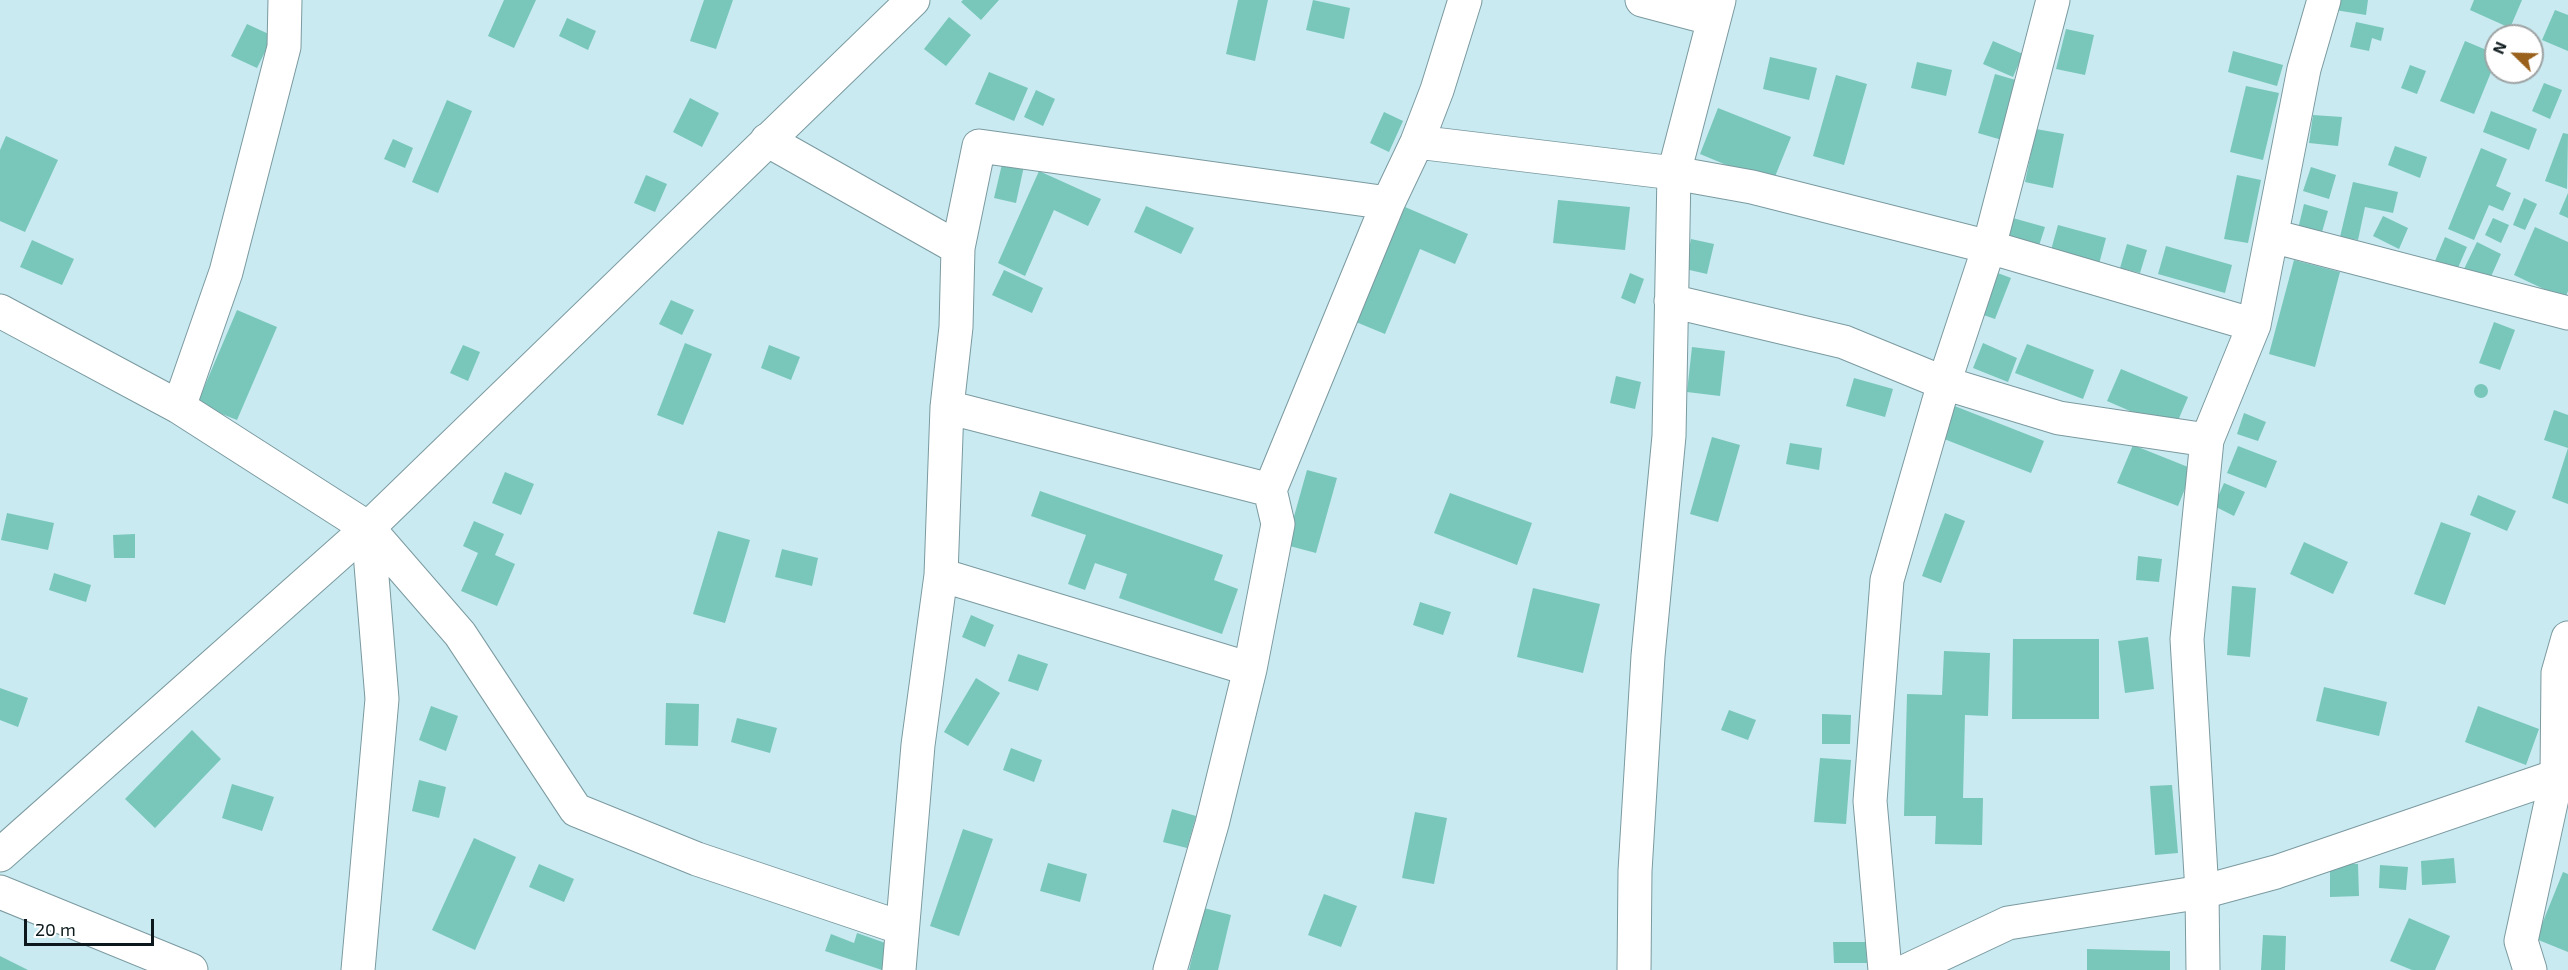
<!DOCTYPE html>
<html>
<head>
<meta charset="utf-8">
<style>
	body { margin:0 }
	#map { position:relative; width:2568px; height:970px; overflow:hidden; background:#c9eaf1; font-family:"Exo 2",sans-serif }
	canvas { display:block }
	.north { position:absolute; left:2484px; top:24px; width:60px; height:60px; box-sizing:border-box; background:#fff; border:2px solid #9ea3a4; border-radius:50%; rotate:293deg; font-size:16px; font-weight:700; line-height:24px; text-align:center; color:#0c181b }
	.north::after { content:''; display:block; margin:auto; width:21px; height:27px; background:#99611c; clip-path:polygon(50% 0,100% 100%,50% 72%,0 100%) }
	.scale { position:absolute; left:24px; top:919px; width:130px; height:27px; box-sizing:border-box; border:3px solid #0c181b; border-top:0; padding-left:8px; font-size:18px; line-height:21px; white-space:nowrap; color:#0c181b; -webkit-text-stroke:4px #fff; paint-order:stroke }
</style>
</head>
<body>
<div id="map">
<canvas width="2568" height="970"></canvas>
<div class="north">N</div>
<div class="scale">20 m</div>
</div>
<script>
const ctx = document.querySelector('canvas').getContext('2d');
ctx.lineJoin = 'round';
function fillPath(path, color) {
  ctx.fillStyle = color;
  ctx.fill(path, 'evenodd');
}
function poly(rows) {
  const path = new Path2D();
  for (const r of rows) {
    if (r.length === 3) {
      path.moveTo(r[0] + r[2], r[1]);
      path.arc(r[0], r[1], r[2], 0, 2 * Math.PI);
      continue;
    }
    path.moveTo(r[0], r[1]);
    for (let i = 2; i < r.length; i += 2) path.lineTo(r[i], r[i + 1]);
  }
  return path;
}
function trace(path, color, width, dash) {
  ctx.strokeStyle = color;
  ctx.lineWidth = width;
  ctx.lineCap = dash ? 'butt' : 'round';
  ctx.setLineDash(dash || []);
  ctx.stroke(path);
}
fillPath(poly([
	[504,0,536,0,514,48,488,36],
	[704,0,733,0,716,49,690,41],
	[963,0,999,0,981,20,961,2],
	[1238,0,1268,0,1255,61,1226,54],
	[1313,0,1350,8,1344,39,1306,30],
	[2336,0,2368,0,2366,15,2335,10],
	[2474,0,2522,0,2510,28,2470,10],
	[2555,10,2568,15,2568,51,2542,40],
	[949,17,971,35,946,66,924,49],
	[567,18,596,31,588,50,559,36],
	[2356,22,2384,28,2381,41,2372,38,2369,51,2350,47],
	[247,24,273,36,257,68,231,56],
	[2066,29,2094,35,2085,75,2056,69],
	[1993,41,2023,54,2013,77,1983,64],
	[2465,41,2496,54,2496,60,2474,114,2440,101],
	[2233,51,2283,65,2277,86,2228,72],
	[1770,57,1817,68,1809,100,1763,89],
	[1917,62,1952,70,1946,96,1911,88],
	[2410,65,2426,71,2417,94,2401,88],
	[989,72,1028,88,1014,121,975,104],
	[1995,74,2019,81,2002,140,1978,133],
	[1836,75,1867,84,1844,165,1813,156],
	[2544,83,2562,90,2550,119,2532,111],
	[2246,86,2279,93,2263,160,2230,152],
	[1036,90,1055,99,1043,126,1024,117],
	[690,98,719,113,702,147,673,132],
	[447,100,472,111,438,193,412,182],
	[1718,108,1791,137,1772,184,1700,154],
	[2491,111,2537,129,2529,150,2483,132],
	[1384,112,1403,121,1389,152,1370,143],
	[2313,115,2342,117,2338,146,2309,143],
	[2036,129,2064,134,2053,188,2025,182],
	[2563,133,2568,134,2567,189,2545,181],
	[6,136,58,160,25,232,0,221,0,150],
	[393,139,413,148,405,168,384,159],
	[2395,146,2427,157,2420,178,2388,165],
	[2481,148,2507,159,2496,186,2511,193,2503,211,2489,205,2474,240,2448,229],
	[1003,160,1024,166,1016,203,994,198],
	[2311,167,2336,175,2329,199,2303,191],
	[1039,171,1101,199,1088,226,1054,210,1025,276,998,263],
	[646,175,667,184,655,212,634,203],
	[2237,175,2261,180,2248,243,2224,239],
	[2353,182,2398,192,2393,213,2365,207,2358,240,2340,237],
	[2568,193,2568,218,2559,214],
	[2524,198,2537,204,2525,230,2513,225],
	[1558,200,1630,207,1625,250,1553,243],
	[2304,204,2328,211,2320,239,2297,233],
	[1146,206,1194,228,1181,254,1134,232],
	[1405,207,1468,234,1455,264,1420,249,1385,334,1356,322],
	[2002,215,2045,227,2037,252,1994,239],
	[2383,216,2408,228,2399,249,2373,236],
	[2493,218,2509,225,2501,243,2485,235],
	[2058,225,2106,238,2099,264,2051,250],
	[2535,227,2568,242,2568,291,2565,299,2514,275],
	[2445,237,2467,247,2457,270,2435,261],
	[1691,239,1714,244,1707,274,1685,269],
	[32,240,74,259,62,285,20,267],
	[2477,242,2501,254,2489,281,2464,269],
	[2127,244,2147,250,2140,273,2120,268],
	[2166,246,2232,265,2225,293,2158,274],
	[2294,260,2340,272,2315,367,2269,354],
	[1987,269,2011,278,1995,319,1972,311],
	[1004,270,1043,288,1032,313,992,295],
	[1630,273,1644,279,1635,304,1621,298],
	[671,300,694,310,682,335,659,324],
	[237,310,277,327,237,420,197,404],
	[2494,322,2515,330,2500,370,2479,363],
	[685,343,712,354,683,425,657,415],
	[1983,343,2017,358,2008,382,1973,368],
	[2027,344,2094,370,2083,399,2015,373],
	[463,345,480,352,468,381,450,373],
	[769,345,800,357,791,380,761,368],
	[1692,347,1725,351,1720,396,1687,392],
	[2121,369,2188,397,2174,430,2107,401],
	[1616,376,1641,382,1635,409,1610,403],
	[1854,378,1893,389,1885,417,1846,406],
	[2481,391,7],
	[1952,405,2044,441,2031,473,1939,437],
	[2554,410,2568,415,2568,448,2544,440],
	[2244,413,2266,422,2258,441,2237,434],
	[1712,437,1740,445,1718,522,1690,514],
	[1790,443,1822,448,1819,470,1786,464],
	[2133,445,2193,469,2178,506,2117,483],
	[2238,446,2277,461,2266,488,2227,473],
	[2568,448,2568,504,2552,498],
	[1307,470,1337,478,1316,553,1286,545],
	[505,472,534,484,521,515,492,503],
	[2224,483,2245,492,2234,516,2214,506],
	[1040,491,1223,555,1214,580,1238,589,1222,634,1119,598,1127,574,1095,563,1085,590,1068,584,1086,535,1031,516],
	[1450,493,1532,523,1517,565,1434,533],
	[2478,495,2516,511,2507,531,2470,515],
	[7,513,54,523,48,550,1,540],
	[1945,513,1965,521,1941,583,1922,576],
	[474,521,504,534,495,555,515,564,497,606,461,591,478,553,463,546],
	[2441,522,2471,533,2445,605,2414,594],
	[718,531,750,540,725,623,693,614],
	[135,534,135,558,114,558,113,535],
	[2304,542,2348,562,2333,594,2290,574],
	[782,549,818,558,812,586,775,577],
	[2138,556,2162,559,2159,582,2136,580],
	[54,573,91,585,86,602,49,590],
	[2232,586,2256,588,2250,657,2227,655],
	[1533,588,1600,604,1583,673,1517,657],
	[1420,602,1451,612,1443,635,1413,625],
	[971,615,994,625,985,647,962,637],
	[2148,637,2154,689,2125,693,2118,641],
	[2013,639,2099,639,2099,719,2012,719],
	[1944,651,1990,653,1988,716,1965,715,1963,798,1983,798,1982,845,1935,844,1936,816,1904,816,1907,694,1942,695],
	[1018,654,1048,664,1038,691,1008,681],
	[976,678,1000,693,968,746,944,732],
	[2324,687,2387,702,2379,736,2316,721],
	[0,688,28,698,18,727,0,720],
	[666,703,699,704,698,746,665,745],
	[431,706,458,716,446,751,419,740],
	[2478,706,2539,729,2526,765,2465,742],
	[1729,710,1756,720,1748,740,1721,730],
	[1822,714,1851,715,1850,744,1822,744],
	[737,718,777,728,770,753,731,742],
	[192,730,221,759,155,828,125,799],
	[1011,748,1042,760,1034,782,1003,770],
	[1820,758,1851,760,1846,824,1814,822],
	[419,780,446,787,439,818,412,811],
	[232,784,274,797,262,831,222,818],
	[2172,785,2178,853,2155,855,2150,786],
	[1172,809,1196,816,1187,848,1163,842],
	[1415,812,1447,818,1434,884,1402,878],
	[963,829,993,839,959,936,930,926],
	[474,838,516,857,475,950,432,930],
	[2454,858,2456,883,2422,885,2421,861],
	[1048,863,1087,874,1080,902,1040,891],
	[539,864,574,879,564,902,529,887],
	[2330,864,2358,864,2359,896,2330,897],
	[2380,865,2408,867,2406,890,2379,888],
	[2563,872,2568,874,2568,952,2536,939],
	[1324,894,1357,906,1341,947,1308,935],
	[1204,908,1231,915,1218,970,1189,970],
	[2409,918,2450,936,2435,970,2412,970,2390,961],
	[857,933,891,945,882,970,825,951,831,934,854,943],
	[2263,935,2286,936,2285,970,2261,970],
	[1833,942,1866,942,1867,963,1834,963],
	[2087,949,2170,951,2170,970,2087,970],
	[0,956,28,970,0,970]
]), '#78c7ba');
const minor = poly([
	[1642,0,1714,19],
	[767,140,958,248],
	[1417,142,1674,173,1752,187,1989,247,2254,325],
	[2272,236,2568,313],
	[1671,301,1844,342,1944,383,2059,418,2207,440],
	[0,311,179,407,368,528,460,634,576,810,697,859,902,928],
	[179,407,226,272,284,47,285,0],
	[947,407,1270,490],
	[941,575,1250,669],
	[0,892,191,970],
	[358,970,382,699,368,528],
	[899,970,918,745,941,575,947,407,956,327,958,248,979,146,1388,203],
	[1170,970,1212,824,1250,669,1278,524,1270,490,1388,203,1417,142,1437,90,1465,0],
	[1634,970,1635,871,1648,656,1669,436,1674,173,1719,0],
	[1885,970,1870,801,1887,580,1944,383,1989,247,2053,0],
	[2203,970,2202,892,2187,639,2207,440,2254,325,2304,69,2324,0],
	[2530,970,2521,941,2557,775,2558,673,2568,638]
]);
const tertiary = poly([
	[0,855,368,528,913,0],
	[1908,970,2008,923,2202,892,2276,872,2568,772]
]);
trace(minor, '#7b9aa0', 35);
trace(tertiary, '#7b9aa0', 35);
trace(minor, '#fff', 33);
trace(tertiary, '#fff', 33);
</script>
</body>
</html>
